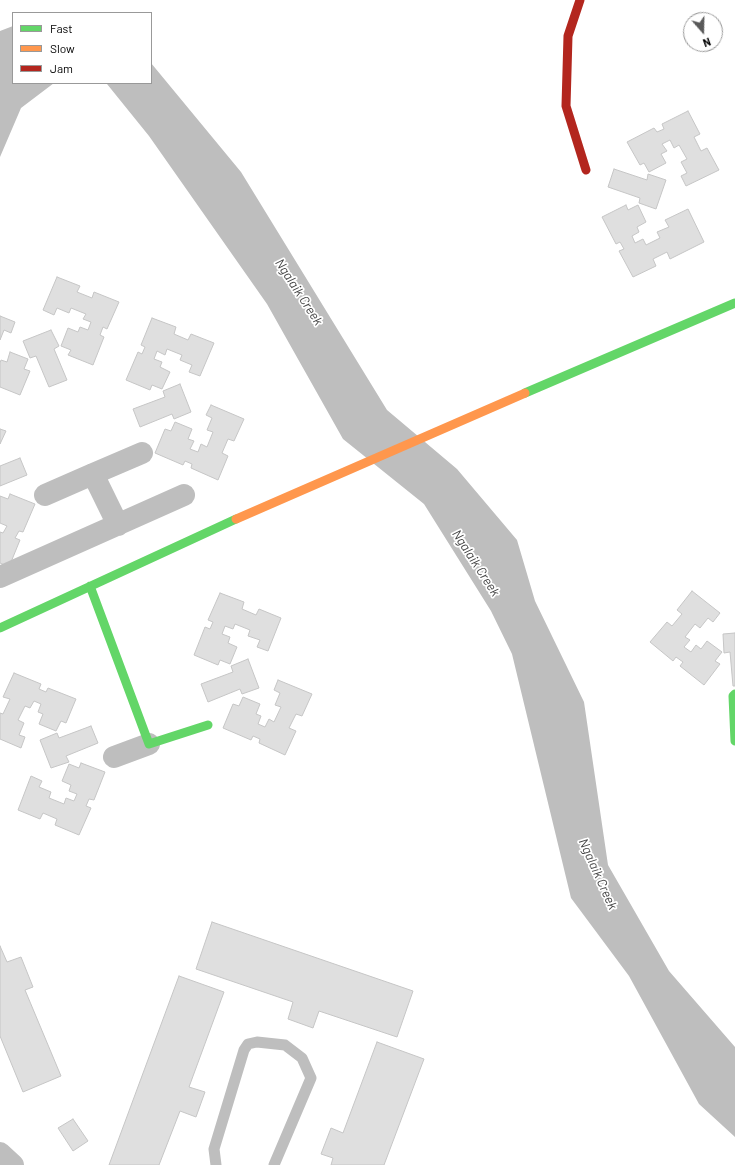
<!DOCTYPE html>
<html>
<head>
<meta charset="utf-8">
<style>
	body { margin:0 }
	#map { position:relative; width:735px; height:1165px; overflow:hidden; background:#fff; font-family:Barlow,sans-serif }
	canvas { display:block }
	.legend { position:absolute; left:12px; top:12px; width:140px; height:72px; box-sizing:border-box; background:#fff; border:1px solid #999; margin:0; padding:5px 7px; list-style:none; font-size:12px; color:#000 }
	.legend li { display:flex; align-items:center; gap:8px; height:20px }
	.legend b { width:20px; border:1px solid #999 }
	.north { position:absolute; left:683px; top:12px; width:40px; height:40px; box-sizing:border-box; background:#fff; border:1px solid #999; border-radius:50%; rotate:160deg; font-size:11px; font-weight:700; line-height:16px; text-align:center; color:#000 }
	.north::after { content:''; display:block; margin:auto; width:14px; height:18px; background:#595959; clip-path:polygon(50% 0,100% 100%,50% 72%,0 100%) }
</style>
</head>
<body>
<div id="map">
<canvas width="735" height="1165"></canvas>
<ul class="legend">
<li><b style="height:5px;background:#63d668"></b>Fast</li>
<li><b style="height:5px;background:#ff974d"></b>Slow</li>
<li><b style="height:5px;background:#b3261e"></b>Jam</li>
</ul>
<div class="north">N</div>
</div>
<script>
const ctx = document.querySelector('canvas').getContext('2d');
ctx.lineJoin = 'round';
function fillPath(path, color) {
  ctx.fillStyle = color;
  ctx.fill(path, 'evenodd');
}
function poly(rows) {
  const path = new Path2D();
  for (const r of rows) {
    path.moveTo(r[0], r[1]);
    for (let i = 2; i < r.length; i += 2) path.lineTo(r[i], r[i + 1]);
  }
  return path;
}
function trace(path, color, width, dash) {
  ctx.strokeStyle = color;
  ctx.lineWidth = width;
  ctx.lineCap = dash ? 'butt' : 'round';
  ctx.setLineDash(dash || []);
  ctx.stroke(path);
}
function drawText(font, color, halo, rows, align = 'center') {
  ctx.font = font + ' Barlow,sans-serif';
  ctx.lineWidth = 3.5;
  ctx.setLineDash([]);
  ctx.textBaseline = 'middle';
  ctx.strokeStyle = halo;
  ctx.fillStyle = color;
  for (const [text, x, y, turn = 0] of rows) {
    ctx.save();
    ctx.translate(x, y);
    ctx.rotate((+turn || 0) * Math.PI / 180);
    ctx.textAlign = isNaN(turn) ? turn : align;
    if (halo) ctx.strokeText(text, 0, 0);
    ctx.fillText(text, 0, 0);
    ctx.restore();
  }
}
fillPath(poly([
	[13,26,13,83,54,83,21,108,0,157,0,31],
	[151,63,241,172,387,410,457,469,517,540,535,601,584,702,608,865,669,971,735,1047,735,1137,699,1104,629,976,571,898,512,654,491,611,424,504,343,439,267,304,149,136,107,84,102,83,151,83]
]), '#bebebe');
const building = poly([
	[688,111,700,134,694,137,701,151,707,148,719,170,686,186,681,176,687,173,681,162,687,159,679,145,674,148,670,140,662,144,667,151,661,154,666,163,649,172,644,163,640,165,627,142,654,128,657,132,664,129,662,124,688,111],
	[614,169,647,180,648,174,666,180,656,209,639,203,640,198,608,187,614,169],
	[626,205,628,210,638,205,646,222,637,227,639,232,632,236,635,243,643,239,646,245,660,238,657,232,669,227,665,220,688,209,704,242,670,259,667,252,653,259,656,266,633,277,619,251,624,249,620,242,616,244,602,217,626,205],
	[57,277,80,286,77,292,92,298,94,292,119,302,107,329,103,327,100,335,104,337,93,365,68,355,71,350,61,346,68,328,78,332,80,327,88,330,91,322,83,319,86,314,71,308,69,313,57,308,54,315,43,310,57,277],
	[0,316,15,322,11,333,4,330,0,340,0,316],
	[152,318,176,327,174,334,188,340,191,334,214,343,200,376,189,372,192,365,180,360,182,355,167,349,165,355,157,351,154,359,162,362,160,367,170,372,162,389,152,385,150,390,126,380,138,352,142,354,145,347,141,345,152,318],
	[51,330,59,346,54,349,67,380,49,387,36,356,30,358,23,341,51,330],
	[10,352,28,359,24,369,30,371,20,395,0,387,0,363,1,360,7,362,10,352],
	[180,384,191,412,174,419,172,414,140,427,133,409,165,397,163,391,180,384],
	[211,405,244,419,234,441,228,439,222,453,228,456,218,480,191,468,192,464,185,461,183,465,155,453,165,429,171,431,175,422,192,429,188,439,194,441,190,449,198,452,201,444,207,447,213,432,207,430,212,418,206,415,211,405],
	[0,429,6,431,0,444,0,429],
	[20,458,27,475,0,486,0,466,20,458],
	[10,494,35,504,23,532,19,531,15,538,20,540,9,567,0,563,0,532,3,533,7,526,0,523,0,496,8,499,10,494],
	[692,591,720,613,713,622,708,618,700,628,695,624,685,637,690,640,684,647,691,652,696,645,701,649,707,641,722,652,715,661,720,664,704,685,680,666,683,662,676,657,673,661,650,642,667,622,672,626,682,614,677,610,692,591],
	[220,593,244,602,242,609,256,615,259,609,281,618,268,651,257,647,260,640,248,636,250,630,235,624,233,629,225,626,222,634,230,637,228,643,237,647,230,664,220,660,218,665,194,655,205,627,210,629,213,622,208,620,220,593],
	[735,633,735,686,733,686,730,652,724,653,723,634,735,633],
	[248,659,259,688,242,694,240,689,208,702,201,684,233,672,231,666,248,659],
	[14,673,41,684,39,689,46,692,48,688,76,699,66,723,61,721,56,731,39,724,43,714,38,712,41,704,34,701,30,708,25,706,18,720,24,723,19,735,25,737,21,748,0,739,0,713,3,714,10,699,3,697,14,673],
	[278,680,312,694,302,716,296,714,289,728,296,731,285,755,259,743,260,739,253,736,251,740,223,728,233,704,239,706,243,697,260,704,256,714,261,716,258,724,265,727,269,719,274,722,281,707,275,705,280,693,274,690,278,680],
	[91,726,98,743,66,756,69,762,51,768,40,740,57,733,59,738,91,726],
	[81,763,105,772,94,800,89,799,86,806,91,808,79,835,55,825,57,819,43,813,40,819,18,810,31,776,42,781,39,787,51,792,49,798,64,804,66,798,74,801,77,794,69,791,71,785,62,781,69,764,79,768,81,763],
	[212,922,413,991,397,1037,319,1011,313,1028,288,1019,293,1002,196,969,212,922],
	[0,946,7,962,21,957,33,987,25,990,61,1076,23,1092,0,1036,0,946],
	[179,976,224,992,189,1087,205,1092,196,1117,180,1111,159,1165,109,1165,179,976],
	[377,1042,424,1059,384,1165,331,1165,333,1158,321,1154,331,1128,343,1133,377,1042],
	[73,1119,88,1141,73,1151,58,1128,73,1119]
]);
fillPath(building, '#dfdfdf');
trace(building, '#c6c6c6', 1);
trace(poly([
	[216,1165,214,1149,244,1050,248,1044,257,1042,285,1045,302,1058,311,1078,274,1165]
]), '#bebebe', 11);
trace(poly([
	[45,495,93,474],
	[118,525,93,474,142,453],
	[0,577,184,495],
	[114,757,149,744],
	[0,1153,13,1165]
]), '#bebebe', 22);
trace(poly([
	[525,393,735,303],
	[90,586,149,744,208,725],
	[0,628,236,519],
	[735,694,733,696,735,741]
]), '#63d668', 9);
trace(poly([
	[236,519,525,393]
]), '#ff974d', 9);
trace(poly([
	[580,0,568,36,566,106,586,170]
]), '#b3261e', 9);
drawText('italic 13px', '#434343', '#fff', [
	["Ngalaik Creek",299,292,57],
	["Ngalaik Creek",476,563,57],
	["Ngalaik Creek",598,874,66]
]);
</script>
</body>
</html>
